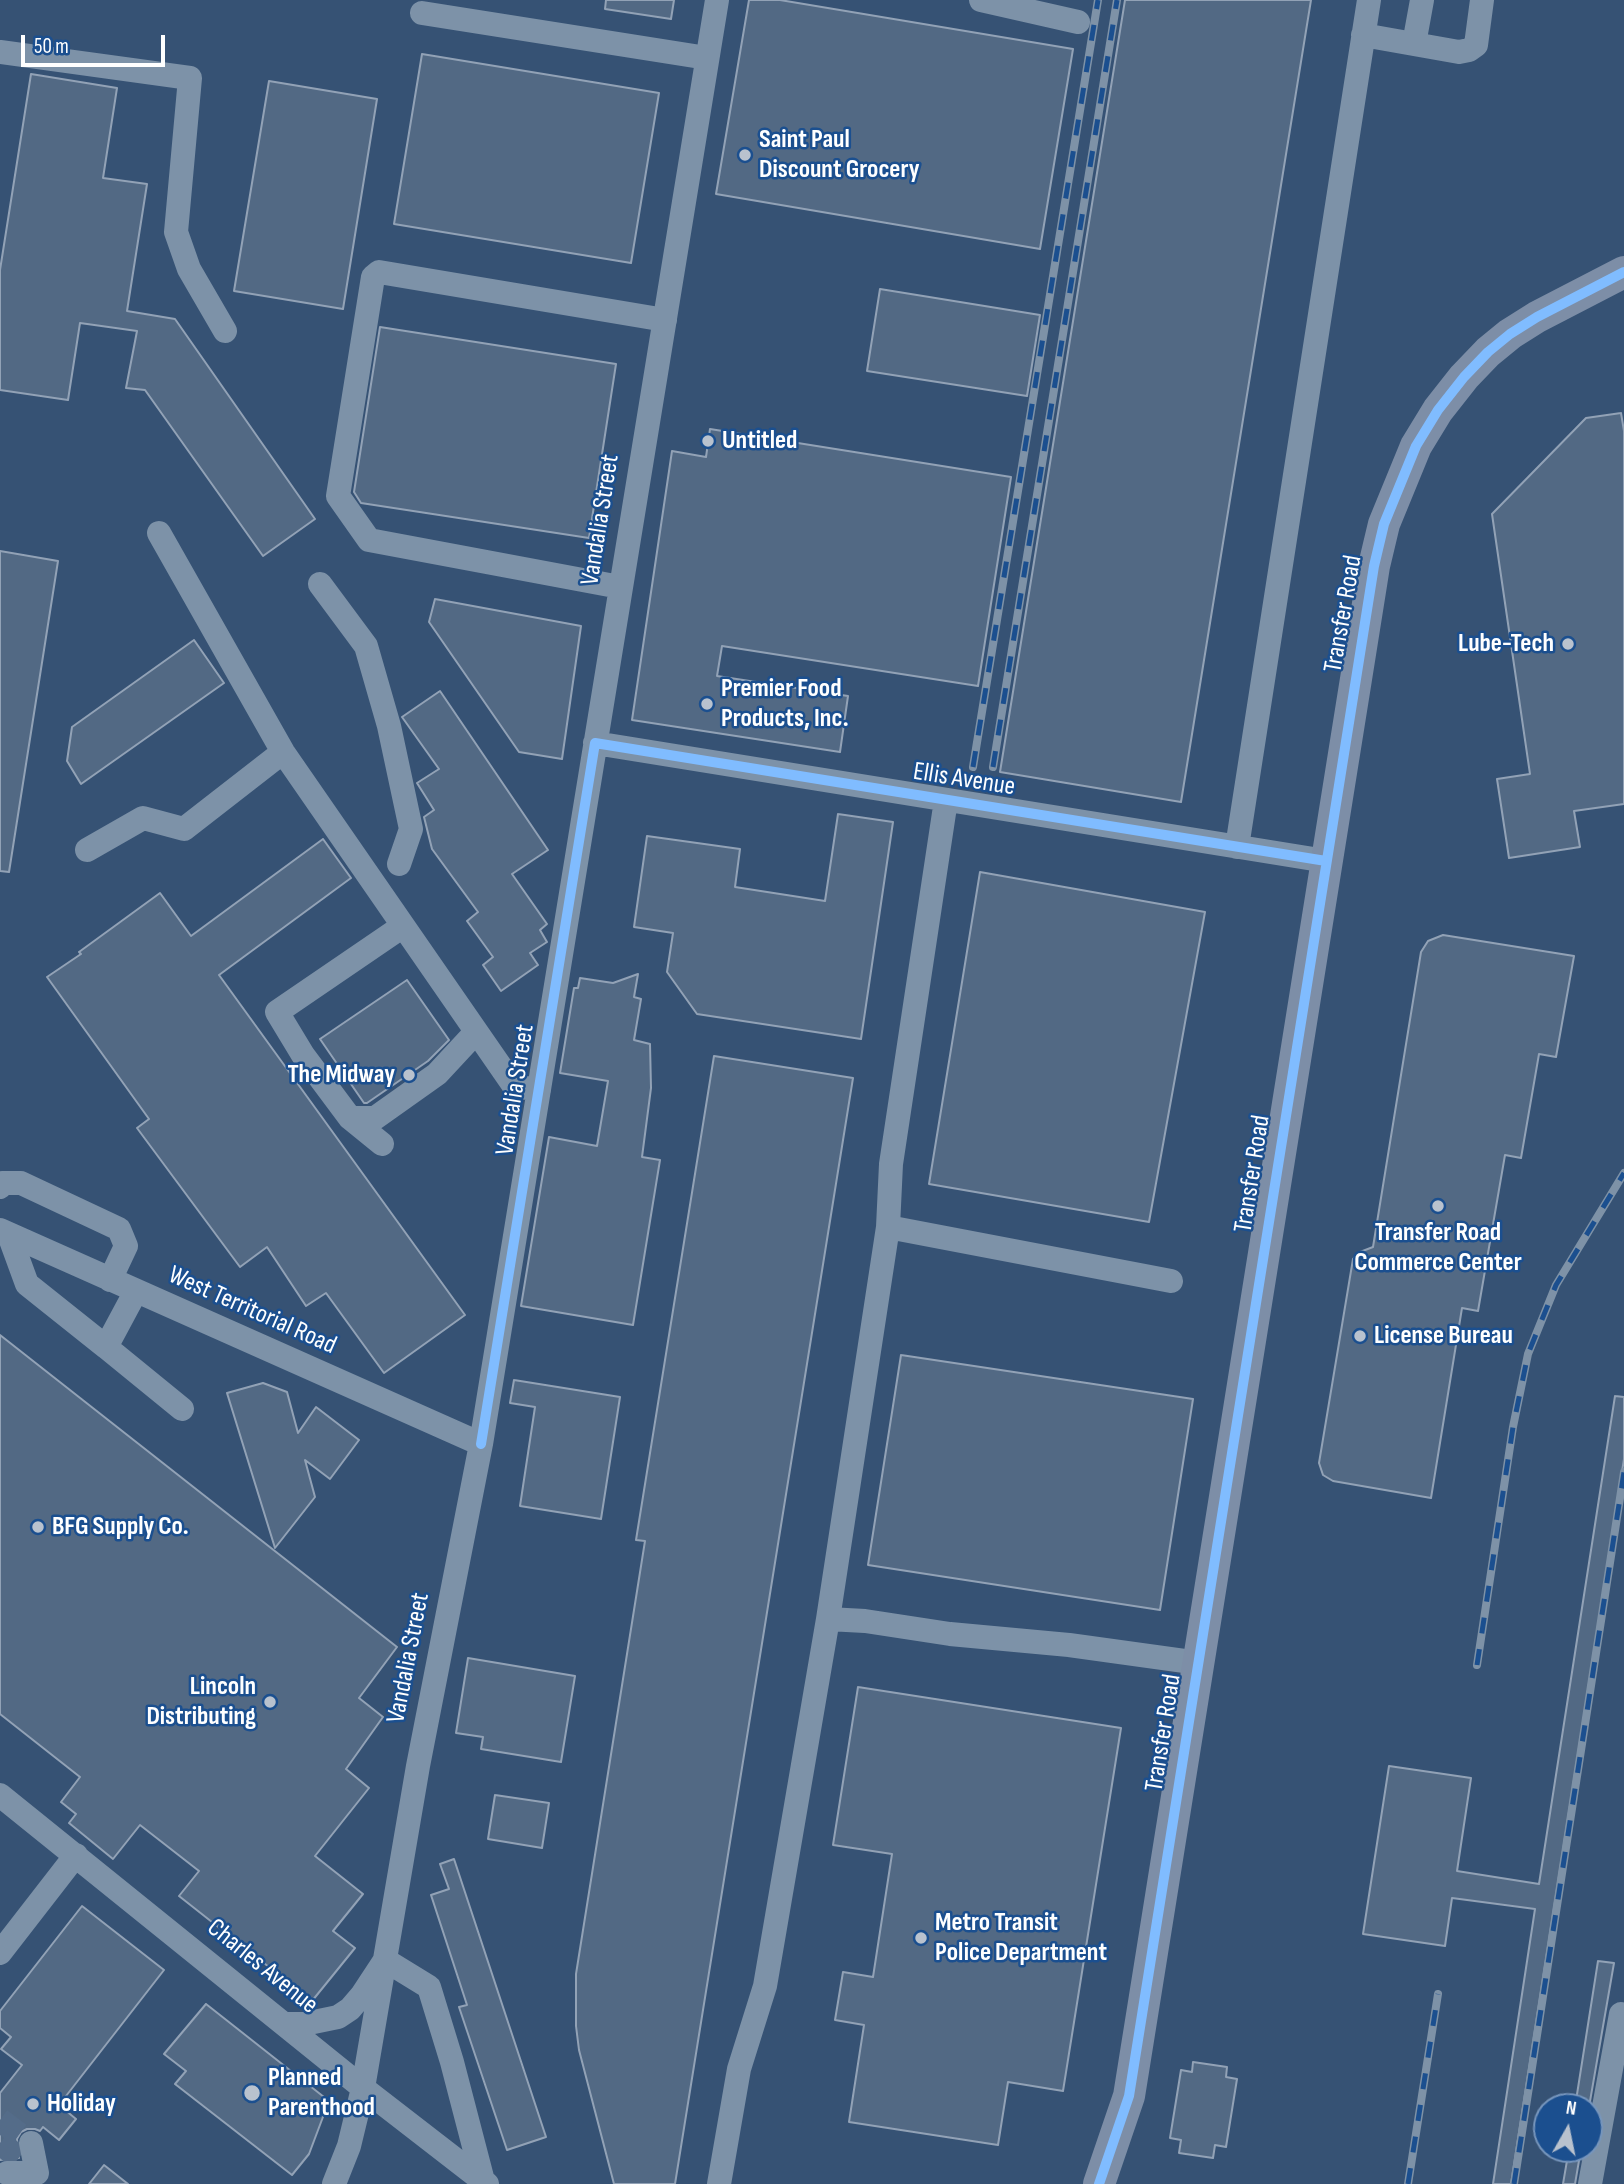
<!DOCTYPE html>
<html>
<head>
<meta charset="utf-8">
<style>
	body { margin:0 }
	#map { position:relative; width:1624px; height:2184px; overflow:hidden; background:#365274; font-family:"Sofia Sans Condensed",sans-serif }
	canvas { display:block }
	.north { position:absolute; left:1533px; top:2093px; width:70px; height:70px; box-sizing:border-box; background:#1b4f8f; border:2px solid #7695bc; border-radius:50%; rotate:9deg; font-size:19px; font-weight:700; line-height:28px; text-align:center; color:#fff }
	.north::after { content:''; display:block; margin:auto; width:24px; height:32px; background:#b9c2ce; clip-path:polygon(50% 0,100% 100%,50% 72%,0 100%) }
	.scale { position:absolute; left:21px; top:35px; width:144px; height:32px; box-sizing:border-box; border:4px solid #fff; border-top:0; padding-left:9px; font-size:21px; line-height:24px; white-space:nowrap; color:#fff; -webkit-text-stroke:5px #1b4f8f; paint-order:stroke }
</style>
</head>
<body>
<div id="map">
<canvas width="1624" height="2184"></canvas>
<div class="north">N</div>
<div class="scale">50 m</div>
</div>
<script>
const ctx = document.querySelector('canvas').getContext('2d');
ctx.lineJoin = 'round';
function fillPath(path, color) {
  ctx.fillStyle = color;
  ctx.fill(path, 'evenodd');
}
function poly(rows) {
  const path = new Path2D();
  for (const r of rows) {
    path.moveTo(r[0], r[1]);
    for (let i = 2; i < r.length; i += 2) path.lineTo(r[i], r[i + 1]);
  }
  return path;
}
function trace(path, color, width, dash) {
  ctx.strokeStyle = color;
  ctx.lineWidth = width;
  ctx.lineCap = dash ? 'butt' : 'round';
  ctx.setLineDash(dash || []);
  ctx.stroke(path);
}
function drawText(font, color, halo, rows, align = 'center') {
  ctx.font = font + ' "Sofia Sans Condensed",sans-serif';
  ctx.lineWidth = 5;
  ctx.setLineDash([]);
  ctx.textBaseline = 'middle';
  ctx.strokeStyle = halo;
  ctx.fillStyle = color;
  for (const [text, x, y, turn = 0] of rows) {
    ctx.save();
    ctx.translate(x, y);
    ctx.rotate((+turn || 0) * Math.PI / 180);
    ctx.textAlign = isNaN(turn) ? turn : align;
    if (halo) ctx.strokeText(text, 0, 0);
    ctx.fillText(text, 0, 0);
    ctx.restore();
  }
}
const building = poly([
	[606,0,674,0,671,19,605,9,606,0],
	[749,0,780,0,1073,49,1040,249,716,194,749,0],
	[1125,0,1311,0,1181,802,1000,772,1125,0],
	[422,54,659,93,631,263,394,224,422,54],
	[31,74,117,88,103,178,147,184,127,311,175,319,315,519,263,556,145,390,126,388,137,331,80,323,68,400,0,390,0,270,31,74],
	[269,81,377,99,343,309,234,291,269,81],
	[880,289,1040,315,1027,396,867,371,880,289],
	[380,327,616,364,589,538,361,503,354,492,380,327],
	[1621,413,1624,431,1624,804,1574,811,1580,847,1509,858,1497,779,1530,774,1492,514,1586,418,1621,413],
	[710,429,1011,477,978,686,722,646,717,676,848,696,840,752,632,720,672,451,706,457,710,429],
	[0,551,58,561,9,872,0,871,0,551],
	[435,599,581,626,562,759,519,752,429,622,435,599],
	[194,640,224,683,81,784,67,761,72,727,194,640],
	[440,691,548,850,512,874,547,924,540,930,547,942,530,953,538,965,501,991,483,965,493,957,467,921,478,912,432,849,424,817,434,810,417,783,439,769,402,717,440,691],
	[838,814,893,822,861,1039,697,1014,667,972,673,933,634,927,647,836,740,849,735,887,825,901,838,814],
	[323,839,351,878,219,975,465,1315,384,1373,326,1293,306,1306,267,1247,240,1267,137,1128,149,1119,47,977,81,954,79,952,160,893,191,936,323,839],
	[980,872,1205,912,1149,1222,929,1184,980,872],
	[1443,935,1574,956,1556,1057,1539,1054,1521,1158,1505,1155,1478,1311,1462,1308,1431,1498,1333,1481,1323,1475,1319,1463,1353,1259,1360,1252,1373,1247,1421,952,1428,941,1443,935],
	[638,974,634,997,641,999,634,1040,650,1044,651,1088,642,1157,660,1160,633,1325,521,1306,549,1137,597,1146,608,1081,560,1073,574,988,578,988,580,978,613,983,638,974],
	[407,980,449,1040,428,1061,367,1103,364,1103,320,1039,407,980],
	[714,1056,853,1078,675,2184,614,2184,579,2050,576,2026,576,1974,645,1541,636,1540,714,1056],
	[0,1335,397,1647,359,1698,383,1717,346,1769,369,1788,315,1856,363,1894,333,1931,355,1948,312,2001,179,1896,199,1871,140,1825,113,1859,69,1823,76,1814,61,1802,80,1777,0,1714,0,1335],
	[901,1355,1193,1399,1160,1610,868,1565,901,1355],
	[514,1380,620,1397,601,1519,520,1506,535,1407,510,1403,514,1380],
	[263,1383,287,1392,298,1433,316,1407,359,1440,330,1479,305,1460,315,1497,275,1548,227,1393,263,1383],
	[1615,1396,1624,1397,1624,1459,1511,2184,1493,2184,1535,1909,1452,1898,1445,1946,1363,1934,1389,1766,1471,1778,1457,1871,1539,1884,1615,1396],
	[468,1658,575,1676,561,1762,481,1749,483,1737,456,1733,468,1658],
	[858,1687,1121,1728,1063,2091,1008,2082,998,2145,849,2122,864,2025,835,2020,843,1972,873,1977,892,1854,833,1845,858,1687],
	[495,1795,549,1803,542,1848,488,1839,495,1795],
	[454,1859,546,2137,507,2150,459,2007,467,2005,431,1895,449,1889,440,1864,454,1859],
	[82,1906,164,1970,59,2105,76,2119,59,2140,43,2127,40,2131,35,2129,27,2129,21,2132,17,2139,19,2158,0,2160,0,2093,22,2065,1,2049,11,2037,0,2028,0,2011,82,1906],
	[1598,1961,1614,1963,1589,2107,1575,2107,1598,1961],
	[206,2004,329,2101,309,2154,292,2175,175,2084,186,2071,164,2054,206,2004],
	[1193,2062,1227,2067,1226,2077,1237,2079,1226,2147,1215,2145,1213,2158,1179,2153,1181,2140,1170,2138,1181,2070,1192,2072,1193,2062],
	[1569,2149,1581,2149,1575,2184,1563,2184,1569,2149],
	[104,2165,128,2184,89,2184,104,2165]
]);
fillPath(building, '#526984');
trace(building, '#92a2b6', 2);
trace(poly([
	[0,2120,31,2143],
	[0,2143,19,2158]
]), '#546c89', 24, [24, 12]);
trace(poly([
	[981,0,1078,22],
	[422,13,707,58],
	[1363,35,1459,52,1469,50,1476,45,1482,0],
	[1414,44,1422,0],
	[0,52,190,78,176,232,189,269,225,331],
	[159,533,283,752,514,1086,539,1090],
	[320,584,366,646,389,726,411,829,399,864],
	[620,587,369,540,338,496,373,277,379,272,665,320],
	[595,743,1326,861],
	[1237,847,1369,0],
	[87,850,143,818,184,829,283,752],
	[403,926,277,1012,303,1055,350,1118,375,1118,437,1074,476,1032],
	[350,1118,382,1144],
	[0,1187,2,1183,21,1183,119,1229,126,1246,110,1280],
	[888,1227,1171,1281],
	[0,1230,481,1444],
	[9,1235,27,1284,106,1347,136,1291],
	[106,1347,182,1409],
	[828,1619,865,1621,950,1634,1069,1645,1199,1663],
	[0,1795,363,2088,487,2184],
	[0,1953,76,1855],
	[284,2024,304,2024,338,2017,350,2009,362,1995,385,1960,429,1987,452,2062,483,2181],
	[7,2173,37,2173,31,2143],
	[334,2184,349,2146,363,2088,418,1766,481,1444,717,0],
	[719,2184,739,2069,765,1986,828,1619,888,1227,891,1164,946,800],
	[1590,2184,1621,2014]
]), '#7d92a8', 24);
trace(poly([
	[1099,2184,1129,2096,1356,679,1374,566,1384,524,1416,446,1438,410,1464,377,1488,352,1510,334,1537,317,1624,272]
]), '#7d8ea7', 32);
const rail = poly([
	[973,767,1098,0],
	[993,767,1117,0],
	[1477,1665,1513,1427,1528,1354,1556,1285,1624,1173],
	[1408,2184,1438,1994],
	[1514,2184,1624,1472]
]);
trace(rail, '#7e92a7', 8);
trace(rail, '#1b4f8f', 5, [16]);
trace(poly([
	[481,1444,595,743,1326,861],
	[1099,2184,1129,2096,1356,679,1374,566,1384,524,1416,446,1438,410,1464,377,1488,352,1510,334,1537,317,1624,272]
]), '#80bcff', 10);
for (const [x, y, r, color] of [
	[745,155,7,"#b9c2ce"],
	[708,441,7,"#b9c2ce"],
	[1568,644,7,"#b9c2ce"],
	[707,704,7,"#b9c2ce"],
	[409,1075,7,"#b9c2ce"],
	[1438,1206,7,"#b9c2ce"],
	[1360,1336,7,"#b9c2ce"],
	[38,1527,7,"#b9c2ce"],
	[270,1702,7,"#b9c2ce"],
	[921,1938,7,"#b9c2ce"],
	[252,2093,9,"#b9c2ce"],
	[33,2104,7,"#b9c2ce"]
]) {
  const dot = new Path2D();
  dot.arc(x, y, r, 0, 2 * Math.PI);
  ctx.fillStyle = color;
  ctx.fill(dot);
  trace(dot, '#1b4f8f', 2.5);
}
drawText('bold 26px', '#fff', '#1b4f8f', [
	["Saint Paul",759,140],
	["Discount Grocery",759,170],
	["Untitled",722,441],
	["Lube-Tech",1554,644,"right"],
	["Premier Food",721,689],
	["Products, Inc.",721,719],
	["The Midway",395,1075,"right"],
	["Transfer Road",1438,1233,"center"],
	["Commerce Center",1438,1263,"center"],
	["License Bureau",1374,1336],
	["BFG Supply Co.",52,1527],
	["Lincoln",256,1687,"right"],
	["Distributing",256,1717,"right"],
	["Metro Transit",935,1923],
	["Police Department",935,1953],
	["Planned",268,2078],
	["Parenthood",268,2108],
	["Holiday",47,2104]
], 'left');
drawText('26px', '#fff', '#1b4f8f', [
	["Vandalia Street",601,520,-81],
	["Transfer Road",1344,614,-80],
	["Ellis Avenue",964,780,9],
	["Vandalia Street",516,1090,-81],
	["Transfer Road",1253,1174,-81],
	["West Territorial Road",252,1311,24],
	["Vandalia Street",409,1658,-79],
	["Transfer Road",1164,1733,-81],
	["Charles Avenue",262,1967,39]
]);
</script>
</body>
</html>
